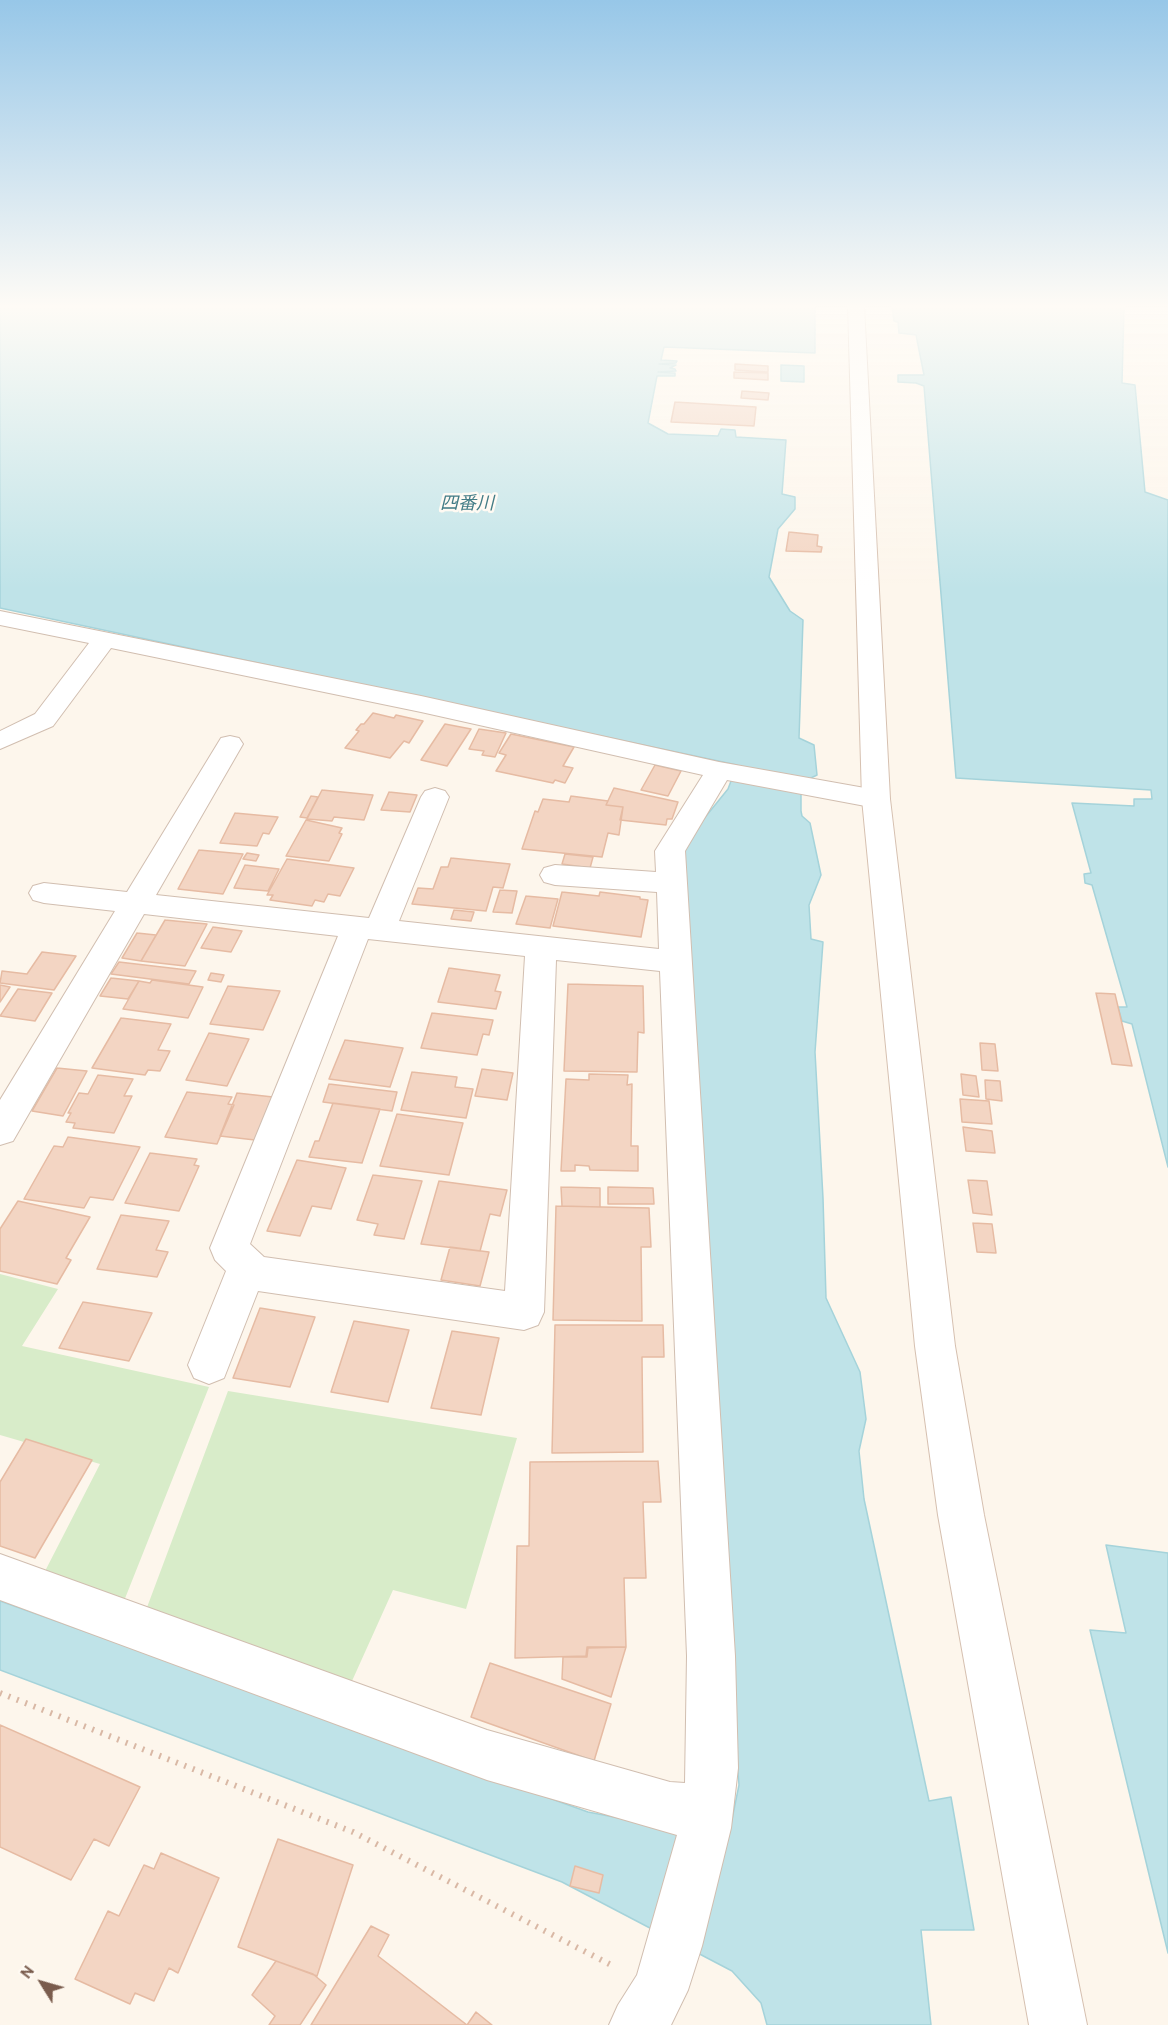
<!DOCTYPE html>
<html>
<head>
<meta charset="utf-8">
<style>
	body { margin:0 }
	#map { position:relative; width:1168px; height:2025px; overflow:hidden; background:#fdf6ec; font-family:Cabin,sans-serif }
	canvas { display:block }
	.north { position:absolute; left:12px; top:1953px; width:60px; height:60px; -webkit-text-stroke:4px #fffaf3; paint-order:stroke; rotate:307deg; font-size:16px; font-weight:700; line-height:24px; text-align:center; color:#7a5c4d }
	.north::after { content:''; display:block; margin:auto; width:21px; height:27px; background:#7a5c4d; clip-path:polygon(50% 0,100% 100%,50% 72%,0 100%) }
</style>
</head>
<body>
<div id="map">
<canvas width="1168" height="2025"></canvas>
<div class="north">N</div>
</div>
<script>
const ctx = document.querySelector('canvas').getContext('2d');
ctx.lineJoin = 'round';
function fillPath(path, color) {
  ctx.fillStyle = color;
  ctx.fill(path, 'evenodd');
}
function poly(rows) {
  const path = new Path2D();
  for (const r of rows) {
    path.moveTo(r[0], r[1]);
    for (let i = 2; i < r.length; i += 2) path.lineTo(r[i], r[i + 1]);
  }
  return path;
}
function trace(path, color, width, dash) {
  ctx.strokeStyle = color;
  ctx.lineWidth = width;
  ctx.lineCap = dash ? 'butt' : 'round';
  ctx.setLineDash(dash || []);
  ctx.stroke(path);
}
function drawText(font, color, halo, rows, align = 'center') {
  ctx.font = font + ' Cabin,"Noto Sans JP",sans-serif';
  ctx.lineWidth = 5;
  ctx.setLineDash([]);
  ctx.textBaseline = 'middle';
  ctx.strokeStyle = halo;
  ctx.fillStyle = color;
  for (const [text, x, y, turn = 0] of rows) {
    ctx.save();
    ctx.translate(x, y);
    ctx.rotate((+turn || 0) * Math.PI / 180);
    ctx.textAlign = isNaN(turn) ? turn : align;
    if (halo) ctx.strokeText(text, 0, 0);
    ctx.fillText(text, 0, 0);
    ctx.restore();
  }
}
fillPath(poly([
	[0,1274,58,1289,22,1346,209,1387,122,1606,42,1577,100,1464,0,1435],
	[228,1391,517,1438,466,1609,393,1590,352,1681,146,1610]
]), '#d8ecc9');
const water = poly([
	[0,306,815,306,815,353,664,347,661,360,677,361,676,363,659,364,676,365,670,368,675,369,676,371,658,372,675,373,675,376,657,376,648,423,668,434,718,436,721,429,735,430,736,437,786,440,782,494,795,497,795,509,778,529,769,577,790,611,803,620,799,738,814,745,817,775,807,780,801,794,801,811,802,816,810,823,821,875,809,905,811,939,823,942,815,1052,823,1198,826,1298,860,1372,866,1419,859,1451,864,1499,929,1801,951,1797,974,1930,921,1930,931,2025,767,2025,761,2003,732,1971,562,1882,0,1670,0,1601,588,1812,728,1839,739,1785,723,1584,681,847,728,789,737,765,0,608,0,306],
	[892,306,1124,306,1122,383,1135,385,1145,492,1168,500,1168,1167,1132,1024,1122,1021,1118,1007,1127,1007,1092,885,1085,883,1084,874,1091,873,1072,803,1134,806,1134,799,1152,799,1151,790,956,778,924,386,916,383,898,382,898,375,924,375,916,335,899,333,898,322,894,321,892,306],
	[781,365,804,366,804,382,781,381,781,365],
	[1106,1545,1168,1553,1168,1953,1090,1630,1126,1633,1106,1545]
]);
fillPath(water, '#bfe3e8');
trace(water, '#a5d3da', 1.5);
const building = poly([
	[735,364,768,366,768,372,735,370,735,364],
	[734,372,768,373,768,380,734,378,734,372],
	[742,391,769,393,768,400,741,398,742,391],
	[675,402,756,407,754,426,671,422,675,402],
	[789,532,818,535,817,546,822,547,821,552,786,551,789,532],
	[373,713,394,718,396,715,423,721,409,743,404,741,390,758,345,748,359,731,356,730,361,724,364,724,373,713],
	[445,724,471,729,447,766,421,760,445,724],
	[479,729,506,733,495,757,482,755,484,751,469,749,479,729],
	[511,734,574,747,563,766,573,768,565,783,555,780,553,783,496,771,506,755,499,753,511,734],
	[655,765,681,771,668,796,641,790,655,765],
	[614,788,678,802,672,819,667,819,666,825,620,820,623,807,606,805,614,788],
	[322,790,373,795,364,820,334,817,332,821,307,819,322,790],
	[389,792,417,795,410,812,381,810,389,792],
	[311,796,318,797,307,818,300,817,311,796],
	[571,796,608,801,606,805,623,807,619,835,608,833,602,857,522,849,535,811,538,812,543,799,569,802,571,796],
	[235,813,278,817,269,834,263,833,257,846,220,843,235,813],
	[306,820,342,828,339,833,342,834,329,861,286,856,306,820],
	[199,850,243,854,223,894,178,889,199,850],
	[247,853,259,855,256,861,243,859,247,853],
	[565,854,593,857,590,868,562,864,565,854],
	[451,858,510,864,503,888,493,887,486,911,412,904,418,888,433,889,441,867,448,867,451,858],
	[287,859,354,868,340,896,328,894,324,902,315,900,312,906,270,900,273,895,267,895,287,859],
	[245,865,279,869,268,891,234,888,245,865],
	[500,890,517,891,512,913,493,912,500,890],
	[562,892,599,896,600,892,640,897,640,899,648,900,641,937,553,926,562,892],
	[526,896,558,899,550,928,516,924,526,896],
	[454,910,474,912,471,921,451,919,454,910],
	[165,920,207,924,185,966,141,961,165,920],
	[213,927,242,931,231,952,201,948,213,927],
	[137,933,156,935,141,961,122,958,137,933],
	[42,952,76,956,54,990,0,983,2,971,27,974,42,952],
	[119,962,196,971,189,984,111,974,119,962],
	[449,968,500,975,495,991,501,992,496,1009,438,1002,449,968],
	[211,973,224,975,221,982,208,980,211,973],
	[111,978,139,981,128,999,100,996,111,978],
	[152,980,203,987,188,1018,123,1009,139,981,150,983,152,980],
	[568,984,643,986,644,1033,638,1032,637,1072,564,1071,568,984],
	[0,985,10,987,0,1002,0,985],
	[228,986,280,991,263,1030,210,1024,228,986],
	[18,989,52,993,35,1021,0,1016,18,989],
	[1096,993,1115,994,1132,1066,1112,1064,1096,993],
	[432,1013,493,1020,489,1035,483,1034,477,1055,421,1048,432,1013],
	[121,1018,171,1024,158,1050,170,1051,160,1071,148,1070,145,1075,92,1068,121,1018],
	[209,1033,249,1039,227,1086,186,1080,209,1033],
	[345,1040,403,1048,390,1087,329,1079,345,1040],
	[980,1043,995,1044,998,1071,982,1070,980,1043],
	[57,1068,87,1071,63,1116,32,1111,57,1068],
	[482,1069,513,1073,507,1100,475,1096,482,1069],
	[412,1072,457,1077,455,1087,473,1089,466,1118,401,1110,412,1072],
	[589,1074,628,1075,627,1085,632,1084,631,1146,638,1146,638,1171,590,1170,589,1166,575,1165,575,1171,561,1171,566,1079,589,1080,589,1074],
	[961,1074,976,1076,979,1097,963,1095,961,1074],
	[98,1075,133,1079,124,1096,132,1096,114,1133,73,1128,75,1123,66,1122,71,1113,68,1113,79,1093,88,1094,98,1075],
	[985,1080,1000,1081,1002,1101,986,1099,985,1080],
	[329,1084,397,1092,392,1111,323,1102,329,1084],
	[187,1092,232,1097,228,1104,234,1105,217,1144,165,1137,187,1092],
	[237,1093,273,1097,255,1140,220,1136,237,1093],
	[960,1099,989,1101,992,1124,962,1122,960,1099],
	[333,1103,380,1109,362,1163,309,1157,315,1141,319,1141,333,1103],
	[397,1114,463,1123,449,1175,380,1166,397,1114],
	[963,1127,992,1131,995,1153,966,1151,963,1127],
	[68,1137,140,1147,113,1200,90,1197,84,1208,24,1199,54,1146,63,1147,68,1137],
	[150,1153,197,1159,194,1165,199,1166,179,1211,125,1203,150,1153],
	[297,1160,346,1168,331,1209,312,1206,300,1236,267,1231,297,1160],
	[373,1175,422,1181,404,1239,374,1235,378,1224,357,1220,373,1175],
	[968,1180,987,1181,992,1215,973,1213,968,1180],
	[439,1181,507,1190,500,1216,490,1214,480,1251,421,1244,439,1181],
	[561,1187,600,1188,600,1207,562,1206,561,1187],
	[608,1187,653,1188,654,1204,608,1204,608,1187],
	[18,1201,90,1217,66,1258,71,1260,57,1284,0,1271,0,1229,18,1201],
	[556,1206,649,1208,651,1247,641,1247,642,1321,553,1320,556,1206],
	[121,1215,169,1221,156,1250,168,1252,157,1277,97,1269,121,1215],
	[973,1223,992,1224,996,1253,977,1252,973,1223],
	[450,1247,489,1252,480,1286,441,1280,450,1247],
	[83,1302,152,1313,129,1361,59,1348,83,1302],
	[260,1308,315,1317,290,1387,233,1378,260,1308],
	[354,1321,409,1330,388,1402,331,1392,354,1321],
	[555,1325,663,1325,664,1357,642,1357,643,1452,552,1453,555,1325],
	[452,1331,499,1338,481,1415,431,1408,452,1331],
	[26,1439,92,1460,35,1558,0,1546,0,1482,26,1439],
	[658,1461,661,1502,643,1502,646,1578,624,1578,626,1647,587,1647,586,1656,515,1658,517,1546,529,1546,530,1462,658,1461],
	[626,1647,611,1697,562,1679,563,1657,587,1657,588,1648,626,1647],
	[490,1663,611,1704,594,1761,471,1717,490,1663],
	[0,1725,140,1787,109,1846,94,1839,71,1880,0,1847,0,1725],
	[278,1839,353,1865,317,1976,238,1947,278,1839],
	[161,1853,219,1878,178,1973,169,1968,154,2001,135,1993,130,2004,75,1979,108,1911,119,1916,144,1865,154,1869,161,1853],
	[575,1866,603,1875,599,1893,570,1886,575,1866],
	[371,1926,389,1935,378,1956,467,2025,476,2012,492,2025,311,2025,371,1926],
	[276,1961,313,1974,326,1985,300,2025,269,2025,275,2016,252,1995,276,1961]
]);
fillPath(building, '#f3d5c3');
trace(building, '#e6bba3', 1.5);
const street = poly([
	[0,611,421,696,719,762,876,790,886,793,890,799,886,805,876,808,727,780,685,851,735,1656,738,1768,731,1828,702,1946,688,1990,671,2025,609,2025,618,2005,637,1975,677,1835,487,1780,0,1600,0,1554,487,1730,670,1782,685,1783,687,1656,660,971,556,960,544,1312,538,1325,524,1330,258,1291,224,1378,209,1384,194,1378,188,1365,226,1271,215,1260,210,1248,338,936,144,914,13,1141,0,1145,0,1100,115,911,44,903,33,900,29,893,33,886,44,883,127,892,221,738,230,736,239,738,243,744,156,895,369,918,421,797,425,791,435,788,445,791,449,797,399,921,659,949,657,892,555,885,544,882,540,875,544,868,555,865,656,872,655,851,703,775,421,712,111,648,53,726,0,749,0,731,35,714,89,643,0,625,0,611],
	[368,939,525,956,505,1291,264,1257,250,1244,368,939]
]);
const secondary = poly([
	[848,306,864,306,890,799,955,1346,984,1515,1087,2025,1029,2025,938,1515,915,1346,862,799,848,306]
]);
trace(street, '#d1beb0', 2);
trace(secondary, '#d6c0b0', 2);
trace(poly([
	[0,1693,353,1832,615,1967]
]), '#d9b8a5', 6, [2, 7]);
fillPath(street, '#fff');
fillPath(secondary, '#fff');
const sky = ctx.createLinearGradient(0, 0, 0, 589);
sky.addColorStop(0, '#97c7e8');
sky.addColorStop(0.52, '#fefbf6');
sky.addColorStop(1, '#fefbf600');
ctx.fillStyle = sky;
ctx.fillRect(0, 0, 1168, 589);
drawText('italic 18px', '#437c86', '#fffaf3', [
	["四番川",467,504]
]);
</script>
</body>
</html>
